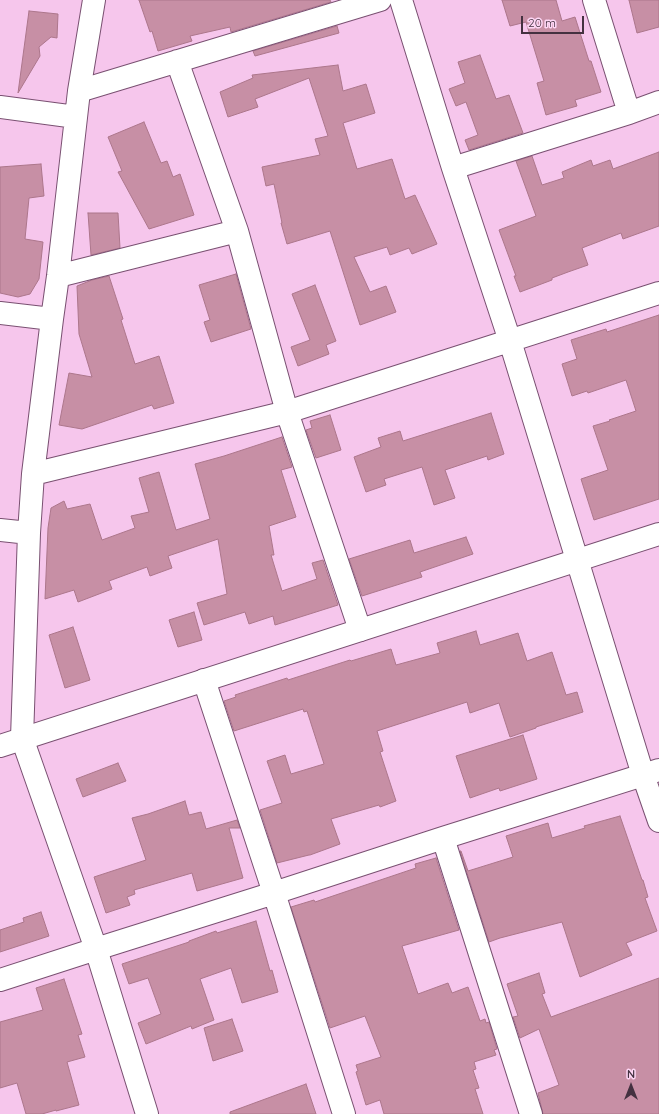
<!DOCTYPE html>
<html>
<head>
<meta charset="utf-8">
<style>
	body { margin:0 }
	#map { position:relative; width:659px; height:1114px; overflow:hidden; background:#f6c6ec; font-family:Quicksand,sans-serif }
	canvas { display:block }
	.north { position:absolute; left:611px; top:1066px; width:40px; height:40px; -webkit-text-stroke:3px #fed7f5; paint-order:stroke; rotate:0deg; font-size:11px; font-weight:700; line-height:16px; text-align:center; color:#443140 }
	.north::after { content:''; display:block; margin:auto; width:14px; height:18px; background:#443140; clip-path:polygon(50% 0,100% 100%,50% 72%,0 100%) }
	.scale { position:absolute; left:521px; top:16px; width:63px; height:18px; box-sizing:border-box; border:2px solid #443140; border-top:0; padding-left:5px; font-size:12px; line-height:14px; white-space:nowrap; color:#443140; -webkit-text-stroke:3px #fed7f5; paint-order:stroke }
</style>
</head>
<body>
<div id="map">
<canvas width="659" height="1114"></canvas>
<div class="north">N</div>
<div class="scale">20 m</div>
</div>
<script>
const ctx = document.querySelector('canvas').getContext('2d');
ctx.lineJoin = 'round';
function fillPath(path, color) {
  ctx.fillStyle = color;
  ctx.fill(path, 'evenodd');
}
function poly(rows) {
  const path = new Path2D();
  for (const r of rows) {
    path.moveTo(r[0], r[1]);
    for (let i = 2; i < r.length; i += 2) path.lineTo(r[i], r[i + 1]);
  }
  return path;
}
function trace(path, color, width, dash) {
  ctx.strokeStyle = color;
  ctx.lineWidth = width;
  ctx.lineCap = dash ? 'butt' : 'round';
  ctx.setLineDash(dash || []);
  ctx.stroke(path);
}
const building = poly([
	[139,0,330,0,331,2,231,32,230,27,190,36,192,41,158,51,152,31,150,32,139,0],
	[502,0,556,0,562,21,575,17,589,61,591,61,601,92,575,100,577,106,546,115,537,83,544,81,526,22,510,26,502,0],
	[629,0,659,0,659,27,637,33,629,0],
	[29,11,58,14,57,38,51,37,39,47,40,56,18,93,29,11],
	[337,26,339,33,255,56,253,51,337,26],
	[480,55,496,99,509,95,523,133,469,150,465,140,478,135,466,102,456,106,449,89,465,83,458,62,480,55],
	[338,65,343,91,366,84,375,113,343,123,357,169,392,159,405,199,415,195,437,244,412,254,409,248,390,255,387,247,354,257,370,292,386,286,396,312,360,325,330,231,287,244,281,223,282,223,274,184,266,186,262,167,320,155,315,139,328,136,309,78,255,99,258,107,228,117,220,92,253,78,252,75,338,65],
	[144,122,161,163,167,161,173,177,180,174,194,215,149,229,118,172,122,171,108,137,144,122],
	[659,152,659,226,623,239,621,233,582,248,588,265,568,272,552,278,552,280,520,292,514,276,516,276,499,230,536,216,516,161,532,156,542,185,564,178,562,172,591,160,593,166,610,160,613,169,659,152],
	[41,164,44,196,29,198,25,239,43,242,39,279,30,294,18,297,0,293,0,167,41,164],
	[88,213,118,213,120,248,91,255,88,213],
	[236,274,251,329,211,342,204,322,210,320,199,285,236,274],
	[109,276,123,319,121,320,135,364,159,356,174,403,154,409,152,405,82,429,59,425,69,373,92,377,79,334,77,286,92,280,109,276],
	[315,285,336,341,326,345,329,354,298,366,291,347,310,340,292,294,315,285],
	[659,315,659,499,594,520,581,479,608,470,593,426,610,421,609,420,636,411,626,380,588,393,587,391,572,396,562,364,577,359,571,340,606,329,607,332,659,315],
	[491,413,504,454,488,460,487,456,445,470,455,498,434,505,422,467,384,479,386,485,366,492,354,457,381,447,378,438,400,431,403,441,491,413],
	[330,415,341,450,316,458,306,430,312,428,310,421,330,415],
	[282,437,292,467,281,470,296,517,269,526,274,555,271,555,282,591,317,579,312,563,323,560,338,605,275,625,273,616,249,624,245,612,204,625,197,603,227,594,218,539,168,556,172,568,150,576,147,567,109,581,112,589,78,602,74,590,45,599,48,528,51,508,64,501,67,509,90,504,102,540,135,528,131,516,149,512,139,478,159,472,176,530,210,519,195,464,224,456,282,437],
	[466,537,473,554,420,572,422,577,362,596,349,559,410,540,414,553,466,537],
	[194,612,202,640,178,647,169,620,194,612],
	[73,627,90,680,65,688,49,635,73,627],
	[476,631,480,645,518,633,527,661,552,652,566,695,577,692,583,712,536,727,536,728,510,737,499,703,470,713,467,702,377,731,383,751,380,752,396,801,380,807,379,805,331,819,340,844,310,855,309,855,277,863,260,810,282,803,267,761,285,755,291,774,324,764,307,711,304,712,303,709,234,731,224,701,236,697,235,695,287,678,288,680,350,660,351,661,391,649,396,665,440,653,437,643,476,631],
	[523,735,537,779,500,791,499,788,470,798,456,756,523,735],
	[118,763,126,781,83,797,76,779,118,763],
	[185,801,189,815,201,812,206,829,237,820,240,828,229,828,243,878,197,891,192,873,134,890,135,894,127,897,130,905,106,913,94,877,146,860,132,818,148,814,185,801],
	[620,816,642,880,643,880,648,897,645,898,657,931,626,943,632,955,580,977,562,922,500,938,489,942,460,851,461,851,468,871,513,857,506,836,548,823,552,838,585,828,584,826,620,816],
	[436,858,459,930,402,946,418,994,448,983,452,993,468,987,480,1021,485,1019,486,1023,489,1022,497,1049,494,1050,496,1055,474,1062,476,1069,473,1070,479,1088,475,1089,483,1114,384,1114,380,1100,366,1105,356,1072,358,1071,356,1065,381,1057,365,1016,330,1028,291,907,314,900,315,902,416,868,415,864,436,858],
	[41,912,49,936,0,952,0,930,24,922,23,918,41,912],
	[256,921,270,971,272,970,278,992,242,1003,231,968,200,979,214,1020,192,1029,191,1026,146,1044,138,1023,161,1014,148,978,129,984,122,964,189,942,189,941,216,931,217,933,256,921],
	[539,973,545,993,542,994,551,1017,659,978,659,1114,543,1114,538,1093,559,1085,539,1029,520,1038,513,1017,518,1016,507,984,539,973],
	[64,979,82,1034,78,1035,85,1057,67,1062,79,1105,56,1111,56,1110,42,1114,26,1114,17,1083,0,1088,0,1022,43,1010,36,988,64,979],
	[232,1019,243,1051,213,1061,204,1028,232,1019],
	[306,1084,316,1114,230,1114,230,1112,306,1084]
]);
fillPath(building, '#c78fa5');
trace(building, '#ac768b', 1);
const minor = poly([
	[94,0,79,91,58,276,52,319,33,474,29,533,22,738,96,949,147,1114],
	[401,0,453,168,510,341,643,775,659,821],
	[594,0,629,113],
	[177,61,237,231,287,412,360,630],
	[79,91,380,0],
	[0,107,76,117],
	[453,168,629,113,659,102],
	[58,276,237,231],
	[0,313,52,319],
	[33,474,287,412,659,293],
	[0,530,29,533],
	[204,680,274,893,344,1114],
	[443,838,531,1114],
	[0,980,96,949,274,893,443,838,659,770]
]);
const tertiary = poly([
	[0,746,659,534]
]);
trace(minor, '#795071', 24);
trace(tertiary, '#795071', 24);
trace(minor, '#fff', 22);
trace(tertiary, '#fff', 22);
</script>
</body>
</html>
